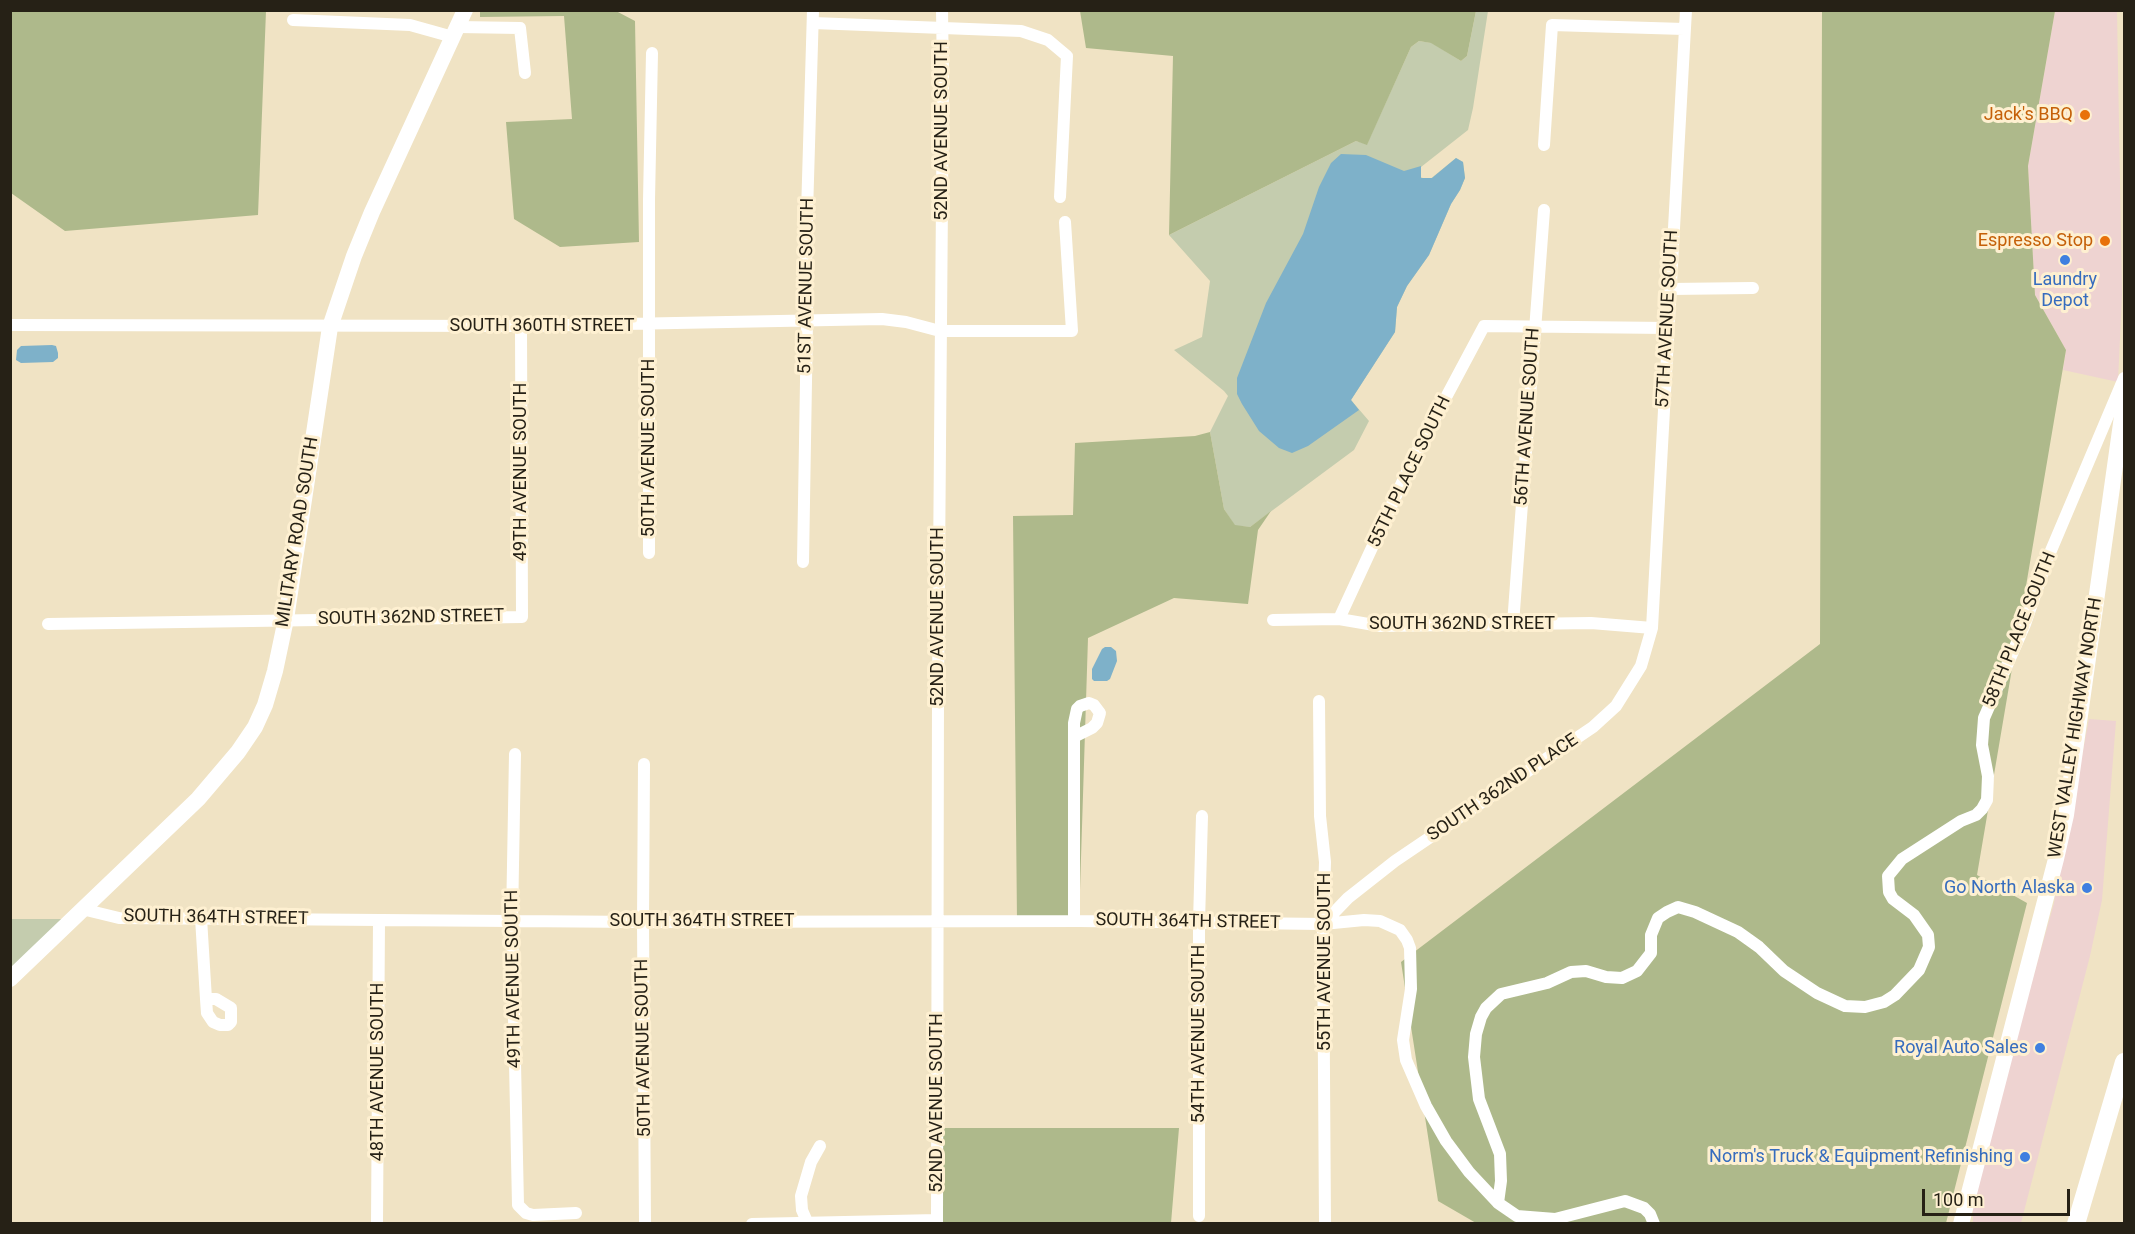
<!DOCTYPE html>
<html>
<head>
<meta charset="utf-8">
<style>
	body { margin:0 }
	#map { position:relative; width:2135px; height:1234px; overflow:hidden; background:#f0e3c4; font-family:Roboto,sans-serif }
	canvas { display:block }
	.frame { position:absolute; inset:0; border:12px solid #262116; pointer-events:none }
	.scale { position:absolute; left:1922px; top:1189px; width:148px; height:27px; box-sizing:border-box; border:3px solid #262116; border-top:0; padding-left:8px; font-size:18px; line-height:21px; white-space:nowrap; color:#262116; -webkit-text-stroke:4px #fef0d1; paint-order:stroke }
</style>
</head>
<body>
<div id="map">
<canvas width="2135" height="1234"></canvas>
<div class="frame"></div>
<div class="scale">100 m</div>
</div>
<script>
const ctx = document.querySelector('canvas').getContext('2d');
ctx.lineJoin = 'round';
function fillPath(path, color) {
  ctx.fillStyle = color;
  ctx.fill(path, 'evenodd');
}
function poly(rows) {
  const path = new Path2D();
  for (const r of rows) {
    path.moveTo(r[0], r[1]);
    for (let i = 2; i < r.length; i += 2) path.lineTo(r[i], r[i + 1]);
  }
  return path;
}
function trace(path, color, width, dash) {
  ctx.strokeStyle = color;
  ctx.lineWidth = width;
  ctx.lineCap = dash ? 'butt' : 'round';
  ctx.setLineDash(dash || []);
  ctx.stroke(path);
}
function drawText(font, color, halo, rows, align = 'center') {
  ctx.font = font + ' Roboto,sans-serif';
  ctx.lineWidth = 6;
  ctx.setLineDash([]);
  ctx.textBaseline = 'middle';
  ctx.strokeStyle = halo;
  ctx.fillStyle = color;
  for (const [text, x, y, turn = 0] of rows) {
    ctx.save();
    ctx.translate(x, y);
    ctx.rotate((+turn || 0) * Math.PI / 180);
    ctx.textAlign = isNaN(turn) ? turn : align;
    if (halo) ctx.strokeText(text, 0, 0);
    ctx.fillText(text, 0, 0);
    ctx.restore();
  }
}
fillPath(poly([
	[2055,11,2117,11,2122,294,2118,382,2063,370,2066,350,2035,295,2028,166],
	[2089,719,2116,721,2102,900,2090,956,2021,1223,1977,1224,1973,1222,1973,1204,1996,1110,2054,903]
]), '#eed3d1');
fillPath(poly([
	[1476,11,1488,11,1473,108,1468,130,1421,167,1420,177,1429,180,1456,158,1463,162,1465,178,1460,190,1451,204,1429,255,1407,286,1397,307,1395,332,1351,400,1369,421,1354,450,1250,527,1235,526,1224,509,1210,432,1228,396,1224,391,1174,350,1202,337,1210,281,1169,235,1356,141,1367,144,1411,47,1419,41,1432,43,1461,61,1467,56],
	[11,919,71,919,11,979]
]), '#c4ccae');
fillPath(poly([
	[11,10,266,11,258,215,65,231,11,193],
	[480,11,616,11,635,21,639,242,560,247,514,219,506,122,572,119,564,16,480,17],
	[1080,11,1080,10,1476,11,1467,56,1461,61,1431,43,1419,41,1411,47,1367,145,1356,141,1169,235,1173,56,1086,48],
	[1822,11,2055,11,2028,166,2035,295,2066,350,1977,875,2027,903,1946,1223,1476,1223,1438,1201,1401,962,1820,644],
	[1210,432,1224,509,1235,525,1250,527,1271,511,1258,530,1248,604,1174,598,1088,638,1079,921,1017,921,1013,516,1073,515,1075,443,1195,436],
	[937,1128,1179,1128,1171,1223,937,1223]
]), '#aeb98b');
fillPath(poly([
	[1341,154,1366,155,1404,171,1421,166,1421,178,1432,178,1456,158,1463,162,1465,178,1460,190,1451,204,1429,255,1407,286,1397,307,1395,332,1351,400,1359,410,1308,446,1292,453,1279,448,1259,431,1242,404,1237,394,1237,378,1266,303,1303,234,1319,187,1331,163],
	[52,345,56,346,58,353,58,358,53,362,21,363,16,360,17,350,21,346],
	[1105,647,1111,647,1116,651,1117,661,1110,679,1107,681,1094,681,1092,679,1092,669,1102,649]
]), '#7eb1c9');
trace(poly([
	[293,20,410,25,453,37],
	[813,23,1021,31,1048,40,1067,56,1060,197],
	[458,27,520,28,525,73],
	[1544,145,1552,25,1684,29],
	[1670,289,1753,288],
	[10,325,521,326,882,319,906,322,940,331,1072,331,1065,222],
	[649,553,649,200,652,53],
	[803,562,807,321,806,247,813,10],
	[1339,619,1412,461,1484,326,1667,328],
	[1273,620,1339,619,1380,626,1591,623,1652,628],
	[48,624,522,617,521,326],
	[1513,624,1544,210],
	[1319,701,1320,816,1325,862,1323,924,1325,1224],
	[515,754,512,920,518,1205,526,1213,533,1215,576,1213],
	[644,764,643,922,645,1224],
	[82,909,119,918,643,922,1079,921,1323,924,1364,920,1380,921,1400,930,1407,940,1410,948,1411,989,1403,1040,1406,1060,1426,1106,1446,1141,1469,1172,1498,1203,1517,1216,1555,1219,1625,1201,1644,1208,1650,1214,1654,1224],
	[201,918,206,999,216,999,231,1008,231,1022,228,1025,220,1025,213,1022,207,1013,206,999],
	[1074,921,1074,723,1077,709,1080,706,1089,703,1094,705,1100,713,1097,723,1092,728,1074,737],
	[1323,924,1348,898,1395,861,1593,727,1616,706,1641,666,1652,628,1686,10],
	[1498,1203,1501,1181,1500,1154,1479,1099,1474,1057,1476,1034,1481,1017,1486,1008,1501,994,1547,983,1571,972,1586,971,1606,977,1622,978,1637,971,1651,953,1651,935,1658,918,1667,912,1678,907,1695,912,1738,932,1759,947,1784,971,1817,993,1845,1006,1865,1007,1884,1002,1895,995,1919,970,1929,947,1928,935,1914,915,1893,899,1889,892,1888,876,1902,859,1961,821,1976,815,1982,809,1987,800,1988,776,1982,745,1984,718,2025,624,2047,560,2124,378],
	[1199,1216,1199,922,1202,816],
	[377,1224,379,920],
	[752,1224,937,1220],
	[808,1224,802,1210,801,1196,811,1162,820,1146],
	[937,1224,938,689,943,78,942,10]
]), '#fff', 12);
trace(poly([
	[10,979,198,799,238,752,255,727,265,705,275,671,286,619,330,327,354,256,372,212,465,10],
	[1961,1224,2056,859,2066,815,2124,402]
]), '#fff', 16);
trace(poly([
	[2076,1224,2124,1062]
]), '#fff', 18);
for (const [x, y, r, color] of [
	[2085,115,6,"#e8710a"],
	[2105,241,6,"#e8710a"],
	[2065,260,6,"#3f7fe0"],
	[2087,888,6,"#3f7fe0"],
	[2040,1048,6,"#3f7fe0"],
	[2025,1157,6,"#3f7fe0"]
]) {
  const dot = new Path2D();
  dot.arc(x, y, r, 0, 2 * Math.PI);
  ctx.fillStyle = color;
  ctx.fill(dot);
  trace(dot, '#fef0d1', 2);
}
drawText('18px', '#c56008', '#fef0d1', [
	["Jack's BBQ",2073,115],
	["Espresso Stop",2093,241]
], 'right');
drawText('18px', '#262116', '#fef0d1', [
	["52ND AVENUE SOUTH",942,131,-90],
	["51ST AVENUE SOUTH",807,286,-89],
	["57TH AVENUE SOUTH",1668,319,-87],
	["SOUTH 360TH STREET",542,326],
	["56TH AVENUE SOUTH",1528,417,-86],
	["50TH AVENUE SOUTH",649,448,-90],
	["49TH AVENUE SOUTH",521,472,-90],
	["55TH PLACE SOUTH",1410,472,-64],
	["MILITARY ROAD SOUTH",298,532,-81],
	["52ND AVENUE SOUTH",938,617,-90],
	["SOUTH 362ND STREET",411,618,-1],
	["SOUTH 362ND STREET",1462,624],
	["58TH PLACE SOUTH",2020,630,-68],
	["WEST VALLEY HIGHWAY NORTH",2076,728,-81],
	["SOUTH 362ND PLACE",1503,788,-34],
	["SOUTH 364TH STREET",216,918,1],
	["SOUTH 364TH STREET",702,921],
	["SOUTH 364TH STREET",1188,922,1],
	["55TH AVENUE SOUTH",1325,962,-90],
	["49TH AVENUE SOUTH",514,979,-91],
	["54TH AVENUE SOUTH",1199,1034,-90],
	["50TH AVENUE SOUTH",644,1048,-91],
	["48TH AVENUE SOUTH",378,1072,-90],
	["52ND AVENUE SOUTH",937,1103,-90]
]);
drawText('18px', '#366cbe', '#fef0d1', [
	["Laundry",2065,280,"center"],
	["Depot",2065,301,"center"],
	["Go North Alaska",2075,888],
	["Royal Auto Sales",2028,1048],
	["Norm's Truck & Equipment Refinishing",2013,1157]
], 'right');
</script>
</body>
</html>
